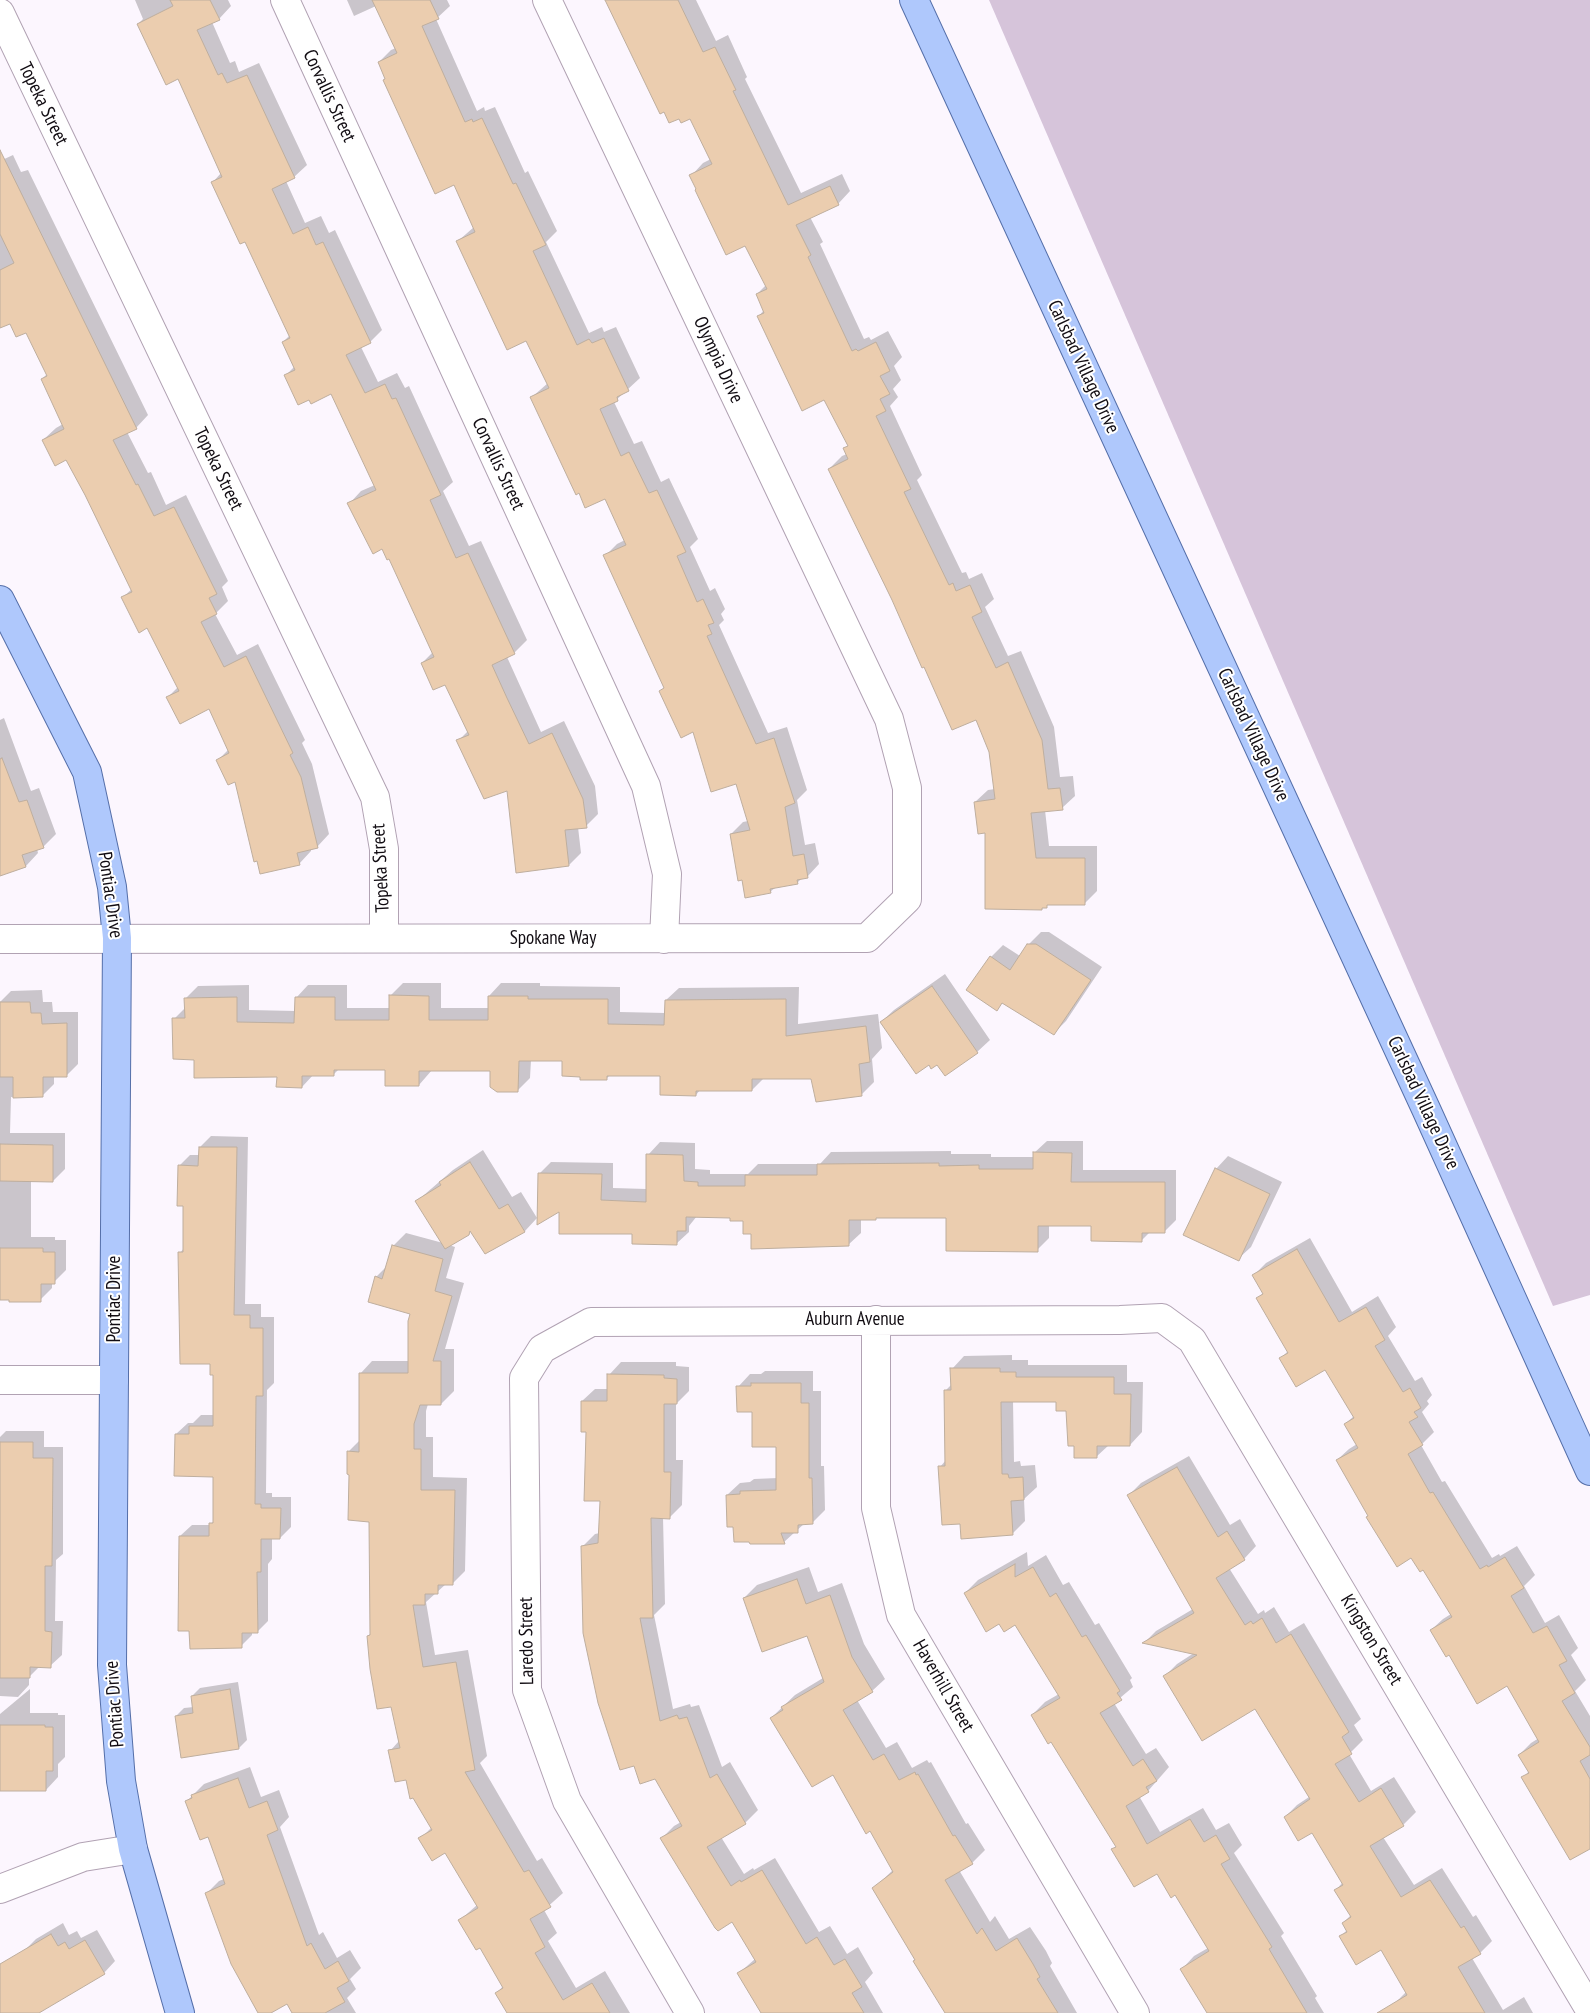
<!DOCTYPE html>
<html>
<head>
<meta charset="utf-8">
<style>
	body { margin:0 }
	canvas { display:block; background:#fcf6fe }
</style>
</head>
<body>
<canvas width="1590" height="2013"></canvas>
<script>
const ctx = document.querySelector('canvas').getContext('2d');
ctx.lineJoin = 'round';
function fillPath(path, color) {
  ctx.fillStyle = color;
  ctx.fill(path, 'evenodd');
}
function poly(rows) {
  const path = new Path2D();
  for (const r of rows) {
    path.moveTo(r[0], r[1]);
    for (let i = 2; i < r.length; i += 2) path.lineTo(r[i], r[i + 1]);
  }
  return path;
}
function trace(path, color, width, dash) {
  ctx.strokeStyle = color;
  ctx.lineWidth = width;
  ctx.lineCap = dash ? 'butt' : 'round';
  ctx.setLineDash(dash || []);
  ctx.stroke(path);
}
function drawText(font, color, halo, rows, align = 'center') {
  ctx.font = font + ' "PT Sans Narrow",sans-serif';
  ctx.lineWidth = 4;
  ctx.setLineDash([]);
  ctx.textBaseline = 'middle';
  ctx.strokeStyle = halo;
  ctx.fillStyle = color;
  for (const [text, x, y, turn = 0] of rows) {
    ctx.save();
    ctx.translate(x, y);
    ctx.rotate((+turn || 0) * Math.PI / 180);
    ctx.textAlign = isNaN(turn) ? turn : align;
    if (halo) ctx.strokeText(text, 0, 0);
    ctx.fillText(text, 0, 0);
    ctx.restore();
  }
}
fillPath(poly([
	[989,0,1590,0,1590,1295,1553,1306]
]), '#d6c4da');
fillPath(poly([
	[135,0,228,0,231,6,219,19,212,22,230,63,235,61,239,72,259,63,307,165,294,177,286,181,305,223,321,216,329,233,335,230,382,330,370,342,361,347,378,382,397,373,405,388,409,386,453,482,443,491,469,546,481,541,527,640,514,653,507,657,541,732,564,721,595,786,598,814,586,826,578,827,581,853,569,865,508,789,458,741,468,731,446,683,422,663,433,652,389,557,349,504,361,491,375,485,332,392,286,375,295,366,283,342,290,335,246,240,213,182,221,173,178,78,138,24,143,19],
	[347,0,447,0,450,6,436,19,477,111,484,107,485,111,495,107,525,173,528,171,557,231,546,242,589,333,602,327,604,332,616,327,640,378,614,402,634,444,642,441,661,482,669,478,698,539,690,547,710,591,715,588,725,609,721,614,724,620,719,625,768,733,787,727,807,790,797,800,805,845,815,843,819,864,807,877,803,877,797,883,776,887,770,892,731,834,743,822,748,821,736,782,661,691,665,687,605,556,617,544,625,540,606,497,532,397,548,383,527,339,458,241,474,227,455,183,386,78,379,62,391,50,396,48,376,6,354,16],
	[612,0,696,0,716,41,728,35,747,77,745,79,801,193,842,174,850,191,838,204,810,217,823,242,820,244,864,339,869,337,871,340,888,331,902,357,894,366,901,380,893,389,898,397,890,406,922,475,917,480,962,573,966,572,969,579,982,573,994,599,985,607,1008,656,1021,651,1054,727,1060,777,1073,776,1075,796,1062,808,1045,810,1049,846,1097,846,1097,891,1084,904,1049,904,1041,909,986,831,975,802,988,790,995,789,991,752,977,718,925,665,829,469,842,456,847,454,844,449,849,445,824,398,758,317,764,310,757,294,766,285,746,244,697,188,691,176,703,163,711,159,691,118],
	[13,155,21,172,28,170,148,415,136,428,127,432,148,473,151,472,166,505,186,495,228,581,222,587,228,601,215,614,237,655,258,644,305,740,302,743,312,764,329,834,317,847,311,848,311,851,299,864,236,780,218,760,229,749,209,708,168,697,178,687,148,627,123,597,132,589,67,459,43,440,56,428,63,424,42,379,47,374,27,331,10,322,0,323,0,161],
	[4,718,31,791,39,788,56,834,43,847,37,849,38,853,26,866,0,875,0,720],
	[1041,932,1049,932,1102,967,1066,1021,1053,1034,1003,1002,997,1009,991,957,1003,945,1020,956,1028,945],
	[945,974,990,1040,977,1052,929,1063,881,1022,894,1010],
	[403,983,441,983,441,1008,489,1008,489,996,501,983,540,983,540,986,620,987,620,1012,666,1013,666,1000,679,988,799,987,798,1024,878,1014,882,1048,872,1059,874,1082,861,1095,812,1078,764,1078,752,1090,700,1090,696,1095,662,1075,611,1074,606,1079,582,1076,564,1060,531,1060,530,1078,517,1091,491,1070,432,1070,419,1085,387,1069,339,1069,333,1075,314,1074,302,1087,278,1076,195,1059,174,1019,186,1007,186,998,198,986,249,985,249,1010,296,1011,296,998,308,985,347,985,347,1008,390,1008,390,996],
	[42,990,43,1002,52,1002,53,1012,78,1012,78,1064,66,1076,54,1076,54,1084,42,1096,11,1097,10,1133,65,1133,65,1169,53,1181,31,1180,31,1237,55,1237,55,1240,66,1240,66,1270,54,1282,52,1282,52,1288,40,1300,0,1299,0,1002,11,991],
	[211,1136,248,1137,245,1304,261,1304,261,1317,274,1317,274,1383,267,1390,266,1493,272,1493,272,1497,291,1497,291,1527,280,1538,272,1538,272,1559,268,1564,268,1621,257,1632,252,1632,252,1635,241,1646,180,1536,192,1525,211,1525,214,1520,214,1476,176,1434,188,1423,193,1423,201,1415,214,1415,214,1373,180,1253,184,1248,184,1205,179,1166,190,1155,200,1155,200,1147],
	[1047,1141,1083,1141,1083,1170,1176,1170,1176,1220,1164,1232,1150,1232,1142,1240,1092,1224,1049,1224,1049,1238,1037,1250,948,1216,878,1216,875,1219,861,1219,861,1233,848,1245,753,1233,744,1220,732,1217,697,1216,689,1226,689,1232,676,1244,560,1210,539,1174,551,1162,613,1163,613,1188,647,1189,648,1155,660,1142,695,1143,695,1169,710,1170,710,1174,748,1174,758,1164,820,1164,831,1152,951,1151,951,1154,991,1154,991,1157,1034,1157,1034,1153],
	[483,1150,512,1197,521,1192,537,1218,525,1231,486,1253,471,1231,449,1245,455,1247,446,1278,464,1283,445,1349,454,1349,454,1391,441,1404,428,1404,426,1411,426,1437,433,1437,433,1477,467,1478,465,1571,452,1584,446,1584,426,1602,435,1655,468,1650,487,1756,480,1763,537,1861,542,1858,563,1893,544,1910,557,1933,548,1941,576,1988,605,1971,630,2013,508,2013,497,1993,503,1986,480,1946,460,1920,477,1905,446,1851,420,1839,432,1827,407,1778,390,1751,399,1741,392,1706,368,1636,371,1633,370,1521,350,1473,348,1452,360,1440,360,1374,372,1361,410,1361,412,1313,376,1277,388,1265,393,1246,406,1233,443,1243,417,1201,453,1170],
	[1228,1156,1282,1182,1251,1247,1238,1259,1216,1169],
	[1310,1238,1352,1312,1378,1296,1396,1327,1388,1336,1415,1381,1422,1377,1432,1395,1427,1401,1429,1404,1422,1412,1434,1432,1421,1445,1442,1482,1445,1481,1492,1558,1499,1554,1500,1556,1517,1546,1535,1575,1524,1586,1545,1623,1559,1615,1578,1648,1571,1655,1586,1680,1575,1691,1590,1716,1590,1848,1523,1778,1529,1771,1519,1755,1531,1743,1539,1738,1507,1684,1449,1654,1431,1630,1443,1619,1451,1614,1423,1568,1370,1516,1337,1460,1349,1449,1357,1444,1345,1424,1354,1416,1326,1368,1281,1358,1288,1351,1258,1298,1264,1292,1254,1275,1266,1263],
	[1012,1355,1012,1360,1028,1360,1028,1365,1127,1365,1127,1382,1143,1382,1142,1432,1130,1445,1109,1445,1096,1457,1075,1444,1067,1410,1057,1400,1013,1400,1014,1462,1020,1461,1021,1466,1035,1465,1037,1487,1024,1499,1025,1521,1012,1534,961,1522,940,1467,946,1460,945,1391,952,1384,952,1369,964,1356],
	[621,1362,676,1362,676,1366,689,1367,689,1391,676,1404,676,1460,683,1460,682,1505,669,1518,663,1517,665,1604,654,1615,673,1709,690,1704,691,1707,699,1705,722,1767,730,1762,758,1810,745,1823,721,1837,744,1874,753,1868,754,1870,775,1858,819,1932,830,1926,847,1954,858,1947,873,1973,865,1982,883,2013,763,2013,739,1973,755,1959,732,1920,661,1839,674,1826,681,1822,656,1777,635,1764,582,1547,595,1534,600,1533,601,1500,582,1401,595,1389,609,1389,609,1375],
	[765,1371,813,1371,813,1391,821,1391,821,1466,824,1466,825,1510,812,1523,805,1523,784,1542,734,1526,727,1495,740,1483,750,1482,754,1479,778,1478,778,1445,738,1387,750,1374,761,1374],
	[6,1431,44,1431,44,1447,63,1447,63,1554,56,1560,55,1621,63,1621,62,1655,50,1666,40,1666,29,1677,29,1685,18,1697,0,1696,0,1437],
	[1189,1456,1230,1525,1240,1519,1256,1546,1244,1559,1229,1568,1258,1614,1264,1610,1265,1613,1274,1607,1289,1632,1304,1623,1361,1719,1354,1725,1363,1740,1349,1754,1371,1791,1394,1777,1416,1812,1403,1825,1383,1837,1414,1885,1442,1868,1473,1917,1476,1915,1492,1941,1480,1953,1472,1958,1503,2010,1524,1997,1533,2013,1400,2013,1394,2004,1407,1991,1382,1948,1340,1937,1347,1930,1343,1923,1351,1915,1336,1890,1343,1882,1312,1831,1285,1817,1297,1805,1309,1797,1255,1707,1165,1676,1177,1664,1194,1653,1145,1642,1156,1631,1193,1609,1129,1495,1141,1483],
	[1027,1552,1028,1566,1046,1555,1063,1585,1069,1582,1095,1625,1099,1623,1132,1678,1130,1680,1133,1687,1114,1703,1146,1754,1156,1748,1169,1767,1148,1791,1139,1796,1160,1832,1203,1808,1216,1830,1229,1823,1242,1845,1234,1853,1284,1933,1281,1936,1317,1996,1315,1998,1324,2013,1208,2013,1182,1969,1194,1956,1208,1948,1176,1893,1158,1872,1113,1849,1117,1846,1052,1741,1032,1715,1045,1702,1059,1694,1015,1623,1000,1622,965,1593,978,1580],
	[809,1567,818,1592,842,1583,864,1644,885,1679,872,1691,857,1700,886,1748,897,1742,912,1768,927,1760,929,1763,931,1762,966,1824,968,1823,985,1850,972,1863,959,1870,990,1922,995,1916,1009,1939,1030,1927,1046,1951,1052,1963,1050,1966,1077,2013,947,2013,874,1888,893,1870,870,1830,833,1773,771,1718,795,1695,823,1678,808,1635,744,1598,757,1585],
	[238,1682,247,1740,239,1748,176,1716,184,1708,194,1707,192,1696,200,1688],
	[30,1689,30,1713,58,1713,58,1715,65,1715,65,1757,58,1764,58,1777,46,1790,0,1790,0,1714],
	[250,1767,261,1797,279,1790,289,1817,280,1827,319,1935,323,1932,337,1958,350,1950,361,1968,350,1979,356,1989,347,1998,356,2013,293,2013,288,2002,269,2013,259,2013,207,1893,219,1881,224,1879,208,1836,187,1801,204,1784],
	[63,1923,69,1935,77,1931,81,1938,97,1930,115,1961,104,1973,36,2013,0,2013,0,1968,24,1951,36,1939]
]), '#0003');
const building = poly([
	[170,0,210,0,220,20,197,30,218,75,222,73,227,83,247,75,295,178,272,189,293,234,308,227,316,245,323,242,371,343,346,355,365,393,385,384,392,399,396,398,441,495,430,500,456,558,468,553,515,654,492,665,507,698,529,744,552,733,583,799,587,828,565,830,569,866,516,873,507,791,484,799,456,740,469,735,445,685,433,690,421,663,434,657,389,559,387,560,382,549,373,554,347,503,376,490,331,394,311,404,309,400,298,405,284,375,295,370,282,342,290,338,245,242,240,244,211,182,222,177,178,79,166,85,137,24,173,6,170,0],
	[372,0,430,0,439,19,422,26,465,122,472,119,473,122,482,118,513,184,516,183,546,245,533,251,577,345,589,339,592,343,604,338,629,391,617,397,618,401,600,409,621,456,629,452,649,493,657,490,686,552,677,556,697,602,703,599,714,623,708,625,712,634,707,636,756,744,774,738,795,803,785,807,793,856,804,854,808,878,797,880,798,884,770,889,771,893,745,898,742,880,738,881,730,834,750,830,736,784,711,792,693,732,681,738,659,691,664,688,603,555,626,545,605,499,585,508,579,493,576,495,530,397,549,388,526,341,507,350,485,303,456,241,475,232,454,185,435,194,383,80,385,79,378,62,397,53,372,0],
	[605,0,678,0,703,52,715,47,736,90,733,91,788,205,830,186,839,205,796,225,811,255,808,257,852,351,856,349,858,351,876,342,890,371,880,376,890,394,880,399,886,411,876,416,911,489,904,492,949,585,953,583,956,591,970,585,982,612,972,617,996,668,1008,662,1042,740,1048,789,1060,788,1063,810,1031,813,1036,858,1085,858,1085,905,1047,905,1047,908,1042,908,1042,910,985,909,985,833,978,834,974,802,995,799,989,752,976,720,952,730,924,667,922,668,892,600,828,469,848,459,843,448,848,446,824,400,802,411,757,316,764,313,756,294,767,289,745,246,726,255,695,190,696,189,689,175,712,164,690,119,681,123,679,119,669,123,664,112,660,114,605,0],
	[0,150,137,429,113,440,136,485,138,484,154,516,174,507,217,594,209,598,217,614,201,622,224,667,246,656,293,753,290,755,301,777,318,848,297,853,300,865,260,874,257,861,254,862,235,782,228,785,216,760,229,753,209,709,180,724,166,697,179,691,147,628,139,633,121,597,132,592,85,495,66,460,55,466,42,440,64,429,41,379,47,376,26,333,16,337,10,324,0,328,0,270,14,263,0,234,0,150],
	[2,758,19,802,27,800,44,848,22,855,26,867,0,876,0,759,2,758],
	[1027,944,1036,944,1091,980,1054,1035,1002,1003,997,1011,966,990,990,956,1010,970,1027,944],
	[932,986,978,1053,945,1076,937,1065,931,1069,929,1065,916,1074,880,1022,932,986],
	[389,995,429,996,429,1020,488,1020,488,996,528,996,528,999,608,999,608,1024,664,1025,665,1000,786,999,786,1036,866,1026,870,1062,859,1064,862,1096,816,1102,811,1079,752,1079,752,1091,696,1091,696,1096,660,1095,660,1076,607,1076,607,1080,580,1080,580,1077,562,1076,562,1061,519,1061,518,1092,497,1092,490,1087,490,1071,419,1071,419,1086,385,1086,385,1070,334,1070,334,1076,302,1076,302,1088,276,1087,277,1077,194,1078,194,1060,173,1059,172,1018,185,1018,184,998,237,997,237,1022,294,1023,295,997,335,997,335,1020,389,1020,389,995],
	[0,1002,30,1002,31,1013,41,1013,42,1024,67,1023,67,1077,43,1077,43,1097,13,1098,13,1077,0,1077,0,1002],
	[0,1144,53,1145,53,1182,0,1181,0,1144],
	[199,1147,237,1147,234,1315,250,1315,250,1328,263,1328,263,1396,256,1396,255,1504,261,1504,261,1508,281,1508,280,1539,261,1539,261,1572,257,1572,258,1633,242,1633,242,1648,190,1649,189,1631,178,1631,179,1536,209,1536,209,1523,213,1523,213,1477,174,1476,175,1434,189,1434,189,1426,213,1426,213,1375,210,1375,210,1364,180,1364,178,1252,183,1252,183,1206,177,1206,178,1165,198,1166,199,1147],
	[1033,1152,1072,1153,1071,1182,1165,1182,1165,1233,1142,1233,1142,1242,1091,1241,1091,1226,1038,1226,1038,1252,946,1251,946,1218,876,1218,876,1220,849,1220,849,1246,751,1249,751,1234,743,1234,743,1221,730,1221,730,1218,686,1217,686,1231,677,1231,677,1245,632,1244,632,1234,559,1234,559,1212,537,1225,538,1173,602,1174,601,1200,646,1202,646,1154,683,1155,684,1181,698,1182,698,1186,745,1186,745,1175,817,1175,817,1164,939,1163,939,1166,979,1165,979,1169,1033,1169,1033,1152],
	[470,1162,499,1209,508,1204,525,1232,485,1254,470,1231,469,1235,445,1249,415,1201,441,1185,439,1182,470,1162],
	[1215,1168,1270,1194,1239,1261,1183,1235,1215,1168],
	[392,1245,443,1259,435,1291,452,1296,433,1361,441,1361,441,1405,420,1405,414,1424,414,1449,421,1449,421,1490,455,1490,453,1585,438,1585,438,1594,425,1594,425,1605,413,1605,423,1667,456,1662,475,1770,465,1772,524,1872,529,1870,551,1907,530,1919,545,1947,535,1953,563,2000,592,1983,610,2013,507,2013,495,1993,503,1988,480,1948,476,1950,458,1920,478,1908,445,1853,432,1861,418,1838,432,1830,413,1798,410,1799,406,1780,395,1782,388,1750,400,1748,391,1707,377,1709,370,1669,367,1636,370,1635,369,1522,348,1520,349,1475,347,1474,347,1451,359,1452,359,1373,408,1373,408,1321,410,1314,368,1302,375,1276,382,1279,392,1245],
	[0,1248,43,1248,43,1252,55,1252,55,1284,41,1284,41,1302,9,1302,9,1300,0,1300,0,1248],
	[1297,1249,1339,1322,1366,1307,1385,1340,1375,1346,1403,1392,1410,1388,1421,1408,1414,1412,1418,1417,1409,1422,1423,1445,1408,1454,1430,1493,1433,1492,1480,1569,1487,1565,1488,1567,1505,1557,1524,1588,1511,1596,1533,1633,1547,1626,1567,1661,1559,1665,1575,1693,1562,1701,1590,1747,1590,1755,1580,1761,1590,1779,1590,1849,1570,1860,1521,1777,1529,1773,1518,1755,1539,1742,1507,1686,1477,1704,1449,1655,1446,1657,1430,1630,1452,1617,1423,1570,1420,1572,1411,1558,1397,1567,1366,1517,1368,1516,1336,1460,1358,1448,1344,1424,1354,1418,1325,1370,1296,1387,1279,1358,1288,1353,1256,1298,1263,1294,1252,1275,1297,1249],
	[950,1368,1000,1368,1000,1372,1016,1372,1016,1377,1114,1377,1114,1394,1131,1394,1130,1446,1097,1446,1097,1458,1074,1458,1074,1446,1068,1446,1066,1411,1056,1411,1056,1402,1001,1402,1002,1474,1008,1474,1009,1478,1023,1477,1024,1500,1011,1501,1013,1535,961,1539,960,1524,942,1525,938,1466,945,1466,944,1390,951,1390,950,1368],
	[607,1374,664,1375,664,1378,677,1379,677,1404,664,1404,664,1472,671,1472,670,1519,651,1518,653,1618,640,1618,660,1721,677,1715,679,1719,687,1717,710,1778,717,1774,746,1824,707,1847,731,1886,740,1880,741,1882,762,1870,806,1944,817,1937,834,1965,845,1959,862,1987,852,1993,864,2013,761,2013,737,1973,756,1962,732,1922,718,1931,715,1928,660,1838,682,1826,655,1779,640,1784,634,1766,620,1770,598,1703,583,1633,581,1546,598,1543,600,1501,584,1501,586,1432,581,1432,581,1401,607,1401,607,1374],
	[751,1383,801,1383,801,1403,809,1403,809,1478,812,1478,813,1524,798,1525,798,1533,781,1533,785,1544,750,1544,749,1542,734,1542,733,1527,727,1527,726,1495,740,1494,740,1491,776,1490,776,1447,752,1447,752,1412,737,1412,736,1386,751,1386,751,1383],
	[0,1442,33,1442,33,1458,53,1458,52,1566,45,1566,45,1631,52,1632,51,1668,30,1667,30,1678,0,1678,0,1442],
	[1177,1467,1218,1537,1227,1531,1245,1560,1216,1578,1245,1625,1251,1621,1253,1624,1262,1618,1276,1643,1291,1634,1349,1732,1342,1737,1352,1754,1335,1764,1359,1802,1381,1788,1404,1826,1370,1846,1401,1897,1430,1880,1461,1928,1464,1926,1481,1954,1458,1967,1485,2013,1377,2013,1407,1995,1381,1950,1356,1965,1339,1936,1347,1932,1342,1923,1351,1917,1334,1890,1343,1885,1312,1833,1298,1841,1284,1817,1310,1799,1255,1709,1202,1741,1163,1676,1197,1655,1142,1643,1194,1613,1127,1495,1177,1467],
	[1015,1564,1015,1577,1033,1567,1050,1597,1056,1593,1082,1637,1086,1635,1120,1691,1117,1693,1122,1700,1100,1713,1133,1766,1143,1759,1157,1781,1146,1787,1149,1792,1126,1806,1147,1844,1190,1819,1204,1842,1216,1835,1230,1859,1221,1864,1272,1947,1269,1949,1307,2013,1207,2013,1180,1969,1209,1951,1175,1895,1171,1898,1157,1874,1134,1887,1111,1849,1116,1847,1051,1742,1048,1744,1031,1715,1060,1698,1015,1625,1004,1632,999,1624,986,1632,964,1593,1015,1564],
	[797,1579,806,1604,830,1595,852,1657,873,1692,843,1710,873,1760,884,1754,899,1780,915,1772,916,1775,918,1774,953,1836,955,1835,973,1864,945,1880,977,1934,982,1928,996,1951,1017,1938,1033,1964,1040,1977,1037,1979,1058,2013,945,2013,913,1961,915,1960,872,1888,893,1872,870,1831,866,1834,833,1775,812,1787,770,1718,783,1710,781,1707,824,1682,807,1636,762,1652,743,1598,797,1579],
	[230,1689,239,1749,181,1758,175,1716,193,1713,191,1696,230,1689],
	[0,1725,45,1725,45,1727,53,1727,53,1771,46,1771,46,1791,0,1791,0,1725],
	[238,1778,249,1808,267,1801,278,1830,267,1835,307,1946,311,1943,325,1969,338,1961,349,1981,337,1988,345,2002,325,2013,292,2013,287,2004,271,2013,258,2013,231,1964,205,1893,225,1884,208,1837,200,1840,185,1801,192,1798,191,1795,238,1778],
	[51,1934,58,1946,65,1942,69,1949,85,1940,105,1974,39,2013,0,2013,0,1964,51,1934]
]);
fillPath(building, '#ebcdaf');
trace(building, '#beae9e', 1);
const minor = poly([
	[285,0,646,786,667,874,664,939],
	[0,13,375,797,384,849,384,938],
	[0,939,867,938,907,899,907,788,889,719,547,0],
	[876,1320,876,1508,901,1615,1135,2013],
	[0,1380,114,1380],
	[0,1889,83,1857,133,1849],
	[690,2013,567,1801,527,1690,524,1378,542,1349,591,1322,1120,1320,1162,1318,1192,1340,1590,2010]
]);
const major = poly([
	[914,0,1426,1109,1590,1471],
	[0,600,87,772,112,887,117,938,112,1665,121,1781,133,1849,180,2013]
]);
trace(minor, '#b1a2b3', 30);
trace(major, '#556fa9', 30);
trace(minor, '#fff', 28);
trace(major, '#afc8fc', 28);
drawText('19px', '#110c12', '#fff', [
	["Corvallis Street",329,96,65],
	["Topeka Street",43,104,64],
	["Olympia Drive",718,360,65],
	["Carlsbad Village Drive",1083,367,65],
	["Corvallis Street",498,464,65],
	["Topeka Street",218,469,64],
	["Carlsbad Village Drive",1253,735,65],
	["Topeka Street",381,868,-93],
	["Pontiac Drive",110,895,82],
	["Spokane Way",553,939],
	["Carlsbad Village Drive",1423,1103,65],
	["Pontiac Drive",115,1299,-90],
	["Auburn Avenue",855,1320],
	["Kingston Street",1371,1640,59],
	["Laredo Street",527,1641,-91],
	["Haverhill Street",943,1686,60],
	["Pontiac Drive",115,1704,-94]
]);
</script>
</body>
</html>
